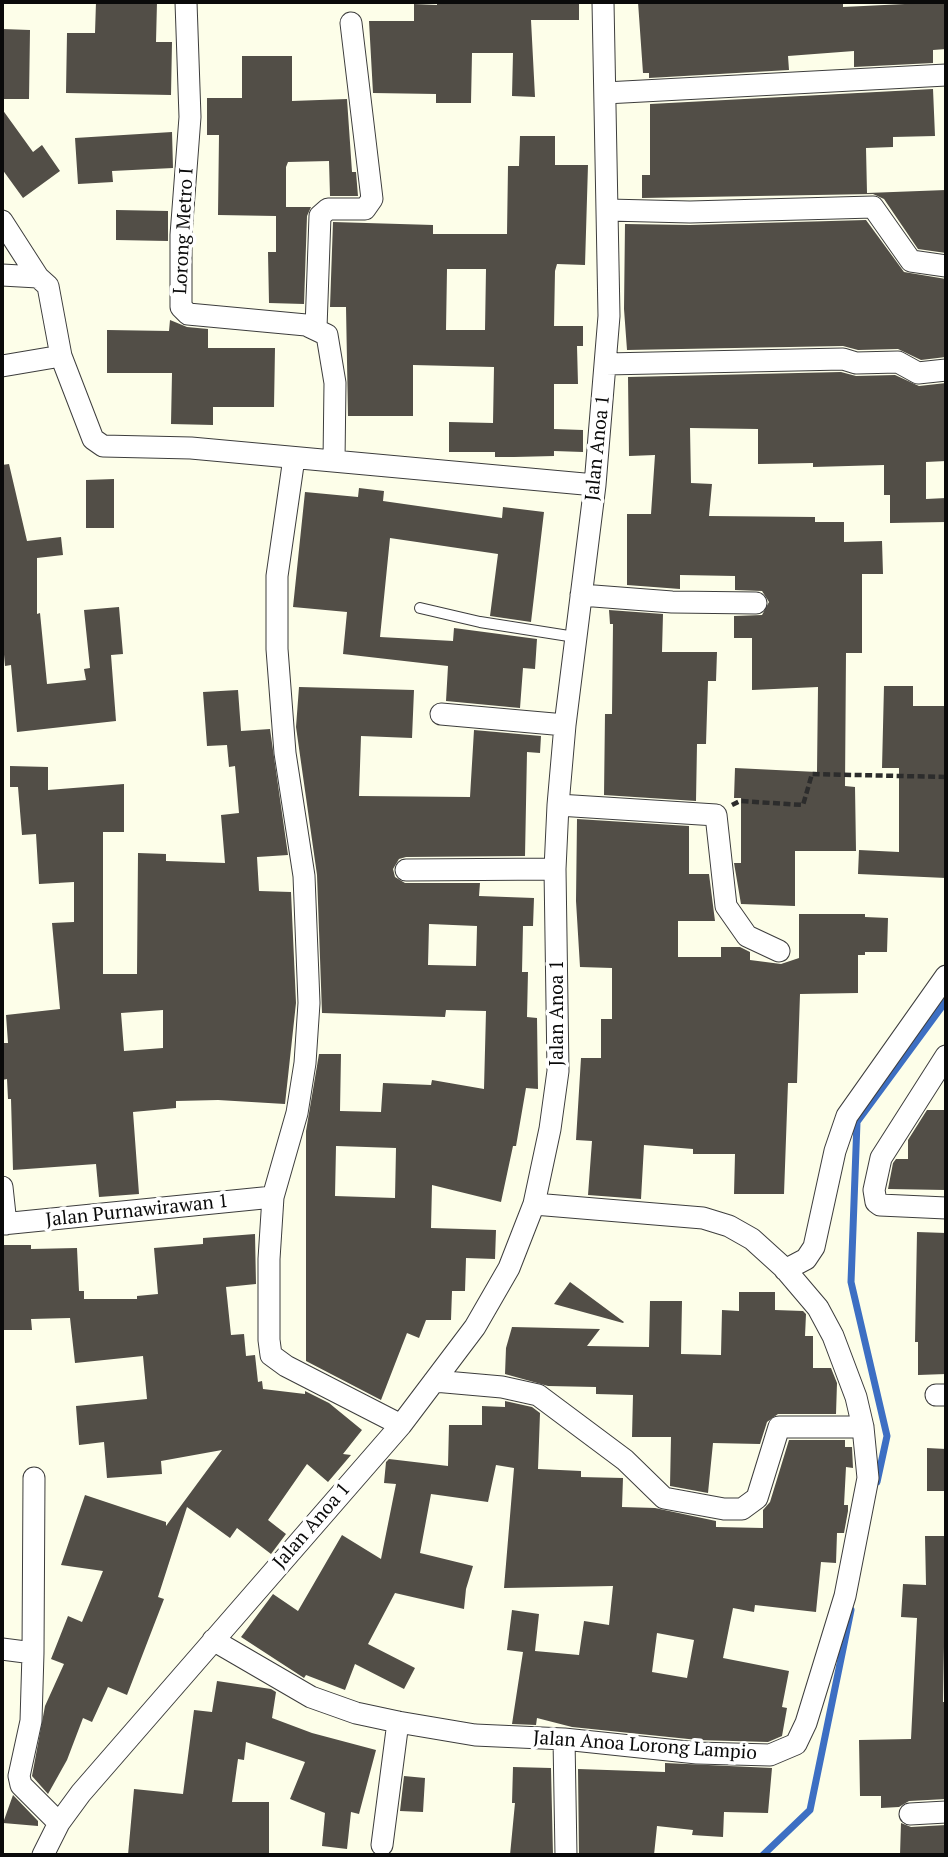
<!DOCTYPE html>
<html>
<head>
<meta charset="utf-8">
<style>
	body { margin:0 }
	#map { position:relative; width:948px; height:1857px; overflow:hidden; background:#fdfee9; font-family:"PT Serif",serif }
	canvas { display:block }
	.frame { position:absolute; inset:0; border:4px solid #0a0a0a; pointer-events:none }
</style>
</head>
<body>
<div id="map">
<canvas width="948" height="1857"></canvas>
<div class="frame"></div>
</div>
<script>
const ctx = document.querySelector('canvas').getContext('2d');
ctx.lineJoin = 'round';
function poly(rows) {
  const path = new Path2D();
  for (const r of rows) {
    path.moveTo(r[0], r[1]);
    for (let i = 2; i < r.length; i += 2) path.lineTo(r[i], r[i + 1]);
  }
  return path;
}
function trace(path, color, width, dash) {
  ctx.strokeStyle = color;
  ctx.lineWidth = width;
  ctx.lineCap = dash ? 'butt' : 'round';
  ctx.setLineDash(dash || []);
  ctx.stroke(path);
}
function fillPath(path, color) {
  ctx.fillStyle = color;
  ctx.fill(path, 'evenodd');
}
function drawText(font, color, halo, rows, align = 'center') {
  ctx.font = font + ' "PT Serif",serif';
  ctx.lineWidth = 7;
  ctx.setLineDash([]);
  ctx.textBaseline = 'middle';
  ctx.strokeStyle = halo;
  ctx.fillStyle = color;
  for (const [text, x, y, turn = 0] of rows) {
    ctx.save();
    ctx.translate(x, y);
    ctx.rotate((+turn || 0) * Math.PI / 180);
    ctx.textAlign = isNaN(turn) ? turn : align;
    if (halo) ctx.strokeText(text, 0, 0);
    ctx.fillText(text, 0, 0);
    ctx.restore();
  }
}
trace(poly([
	[877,1482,887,1436,851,1282,857,1122,946,1001],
	[763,1855,810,1810,851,1610]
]), '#3d6fc3', 7);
fillPath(poly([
	[96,2,157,2,156,42,172,42,171,95,66,93,67,33,95,33],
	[437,2,579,2,579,20,531,20,535,97,512,96,513,53,472,53,471,103,436,103,436,94,373,93,369,21,414,21,414,4,437,5],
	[638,2,843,2,843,7,946,2,946,49,933,50,933,63,854,67,854,51,788,56,789,70,649,78,649,73,643,73],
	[2,29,30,30,29,99,2,99],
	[242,56,292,56,292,101,347,99,352,172,356,172,358,196,330,196,329,161,288,162,286,167,286,207,311,207,307,216,304,304,269,303,268,252,276,252,276,216,218,215,219,135,207,135,207,98,242,98],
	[933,89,935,136,893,137,893,147,866,148,867,193,946,190,946,253,918,249,884,199,873,194,642,198,642,175,650,175,650,104],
	[2,109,33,152,42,145,60,171,23,198,2,169],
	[172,132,173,168,112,171,113,182,78,184,75,138],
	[520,136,555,136,555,165,588,165,585,265,557,264,555,271,554,326,583,326,583,346,577,346,578,384,554,384,554,429,583,430,583,452,554,451,554,456,514,457,495,457,495,452,449,452,449,422,493,423,494,367,413,365,413,416,348,416,346,307,330,307,333,222,433,225,433,234,507,234,508,166,519,166],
	[447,269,486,269,485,330,446,330],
	[116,210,168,211,168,241,116,240],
	[866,220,904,272,946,279,946,357,921,360,898,349,858,350,843,346,627,350,624,309,625,224,690,225],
	[170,320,187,327,208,329,208,348,275,348,274,407,213,407,213,425,171,424,172,373,107,373,107,330,169,331],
	[841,372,856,376,895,375,919,386,946,383,946,461,926,462,926,499,946,498,946,522,890,523,890,495,884,495,884,465,813,467,813,463,758,464,758,429,690,428,691,483,712,484,709,516,815,517,815,522,844,522,844,542,882,541,883,574,862,574,862,653,846,653,845,786,855,787,856,851,795,851,795,906,741,904,734,863,741,863,741,798,734,798,735,768,817,772,818,687,752,690,752,638,734,638,734,616,762,615,769,602,762,591,735,590,735,576,680,575,680,589,627,585,627,514,651,514,655,455,629,456,628,377],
	[9,464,27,541,61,537,63,555,37,558,37,614,40,613,47,684,86,680,84,669,90,668,84,610,119,607,123,654,111,655,116,721,17,732,11,665,5,666,2,632,2,465],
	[114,479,114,528,86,528,86,480],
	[359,488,384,491,383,501,502,518,503,507,544,512,531,622,490,616,498,554,390,538,380,637,453,641,454,628,537,639,535,669,523,668,520,708,446,701,448,666,343,654,347,612,293,607,305,492,358,497],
	[609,610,663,614,662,652,717,652,716,681,708,681,706,744,697,744,696,801,604,795,605,714,612,714,613,624,610,624],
	[884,686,913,686,913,706,946,706,946,878,858,874,859,850,899,852,899,768,882,768],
	[299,687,414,690,412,738,361,736,359,796,470,797,474,730,541,736,540,753,527,752,525,856,406,857,399,859,393,869,395,877,405,883,480,883,479,896,534,898,533,926,523,926,522,972,528,972,527,1017,537,1018,538,1089,526,1088,516,1146,513,1146,501,1202,432,1185,431,1228,496,1230,495,1259,466,1258,465,1291,452,1291,451,1320,426,1320,419,1338,407,1333,381,1400,306,1361,306,1131,319,1054,341,1054,340,1111,381,1112,383,1083,431,1085,432,1080,484,1089,486,1011,446,1010,445,1017,322,1013,317,875,296,727],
	[429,924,477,926,476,966,428,965],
	[336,1146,396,1148,395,1198,335,1196],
	[238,690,241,731,270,729,288,855,257,857,259,891,291,892,296,1003,285,1104,218,1100,176,1101,176,1108,133,1112,139,1194,99,1197,96,1164,13,1170,11,1099,8,1099,7,1079,2,1080,2,1043,8,1043,6,1015,60,1009,52,923,74,922,74,882,39,884,36,834,22,835,18,787,10,787,10,766,48,767,48,790,124,784,124,832,103,832,103,974,137,974,138,853,166,854,166,861,225,863,221,815,239,813,235,766,229,767,227,745,207,746,203,692],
	[163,1010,163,1048,124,1051,121,1013],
	[577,819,689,826,689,874,709,874,715,921,678,921,678,957,721,957,721,947,740,947,750,952,750,960,781,964,799,958,799,914,865,914,865,917,888,918,887,952,865,952,865,955,858,955,858,993,800,994,797,1083,788,1083,784,1194,734,1194,735,1154,693,1154,693,1149,644,1145,641,1199,588,1195,592,1141,576,1140,581,1058,601,1058,601,1019,612,1019,612,968,580,967,576,901],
	[927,1110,946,1110,946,1190,888,1189,893,1163,896,1159,908,1159,908,1140],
	[917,1232,946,1233,946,1374,918,1375,918,1342,915,1342],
	[255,1234,256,1284,226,1287,231,1335,244,1334,246,1356,255,1355,258,1382,262,1381,263,1389,305,1394,305,1391,329,1403,362,1430,343,1454,351,1455,328,1482,307,1464,268,1520,286,1534,271,1554,237,1528,230,1538,187,1507,158,1597,164,1599,127,1695,108,1687,92,1722,83,1718,67,1760,48,1794,32,1776,45,1706,64,1664,51,1659,68,1616,82,1622,103,1571,61,1565,85,1495,166,1522,166,1526,222,1450,161,1461,162,1474,107,1478,104,1442,79,1445,76,1406,147,1399,143,1356,75,1363,70,1318,31,1319,32,1330,2,1330,2,1245,31,1245,31,1249,77,1248,79,1291,84,1291,84,1299,137,1299,137,1296,158,1294,154,1248,203,1244,203,1238],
	[570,1282,624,1322,623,1323,554,1304],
	[739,1292,775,1292,775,1310,803,1311,806,1314,805,1336,813,1336,813,1368,831,1368,837,1383,836,1414,778,1414,767,1422,760,1444,713,1443,708,1493,670,1486,671,1437,632,1437,633,1395,596,1394,596,1387,548,1386,505,1374,506,1348,512,1327,600,1329,587,1346,649,1347,650,1301,682,1301,681,1354,721,1355,722,1310,739,1311],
	[505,1401,532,1407,540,1413,538,1469,581,1471,581,1477,623,1478,622,1507,655,1508,716,1521,716,1527,763,1528,763,1510,770,1502,789,1440,845,1440,845,1447,852,1447,853,1468,846,1467,844,1505,848,1505,848,1511,844,1533,837,1533,836,1563,821,1562,816,1612,755,1605,754,1612,733,1608,723,1658,789,1671,782,1707,787,1708,782,1736,768,1742,698,1740,572,1727,537,1718,536,1725,512,1724,523,1652,507,1650,512,1610,539,1614,535,1651,579,1655,584,1621,609,1625,613,1586,504,1588,514,1468,496,1465,488,1502,431,1494,420,1553,473,1566,466,1589,464,1609,395,1593,368,1644,415,1668,404,1689,355,1664,345,1690,306,1675,304,1678,241,1637,273,1594,298,1611,342,1535,381,1559,396,1484,384,1483,386,1462,389,1459,448,1466,449,1425,482,1425,482,1406,505,1407],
	[657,1633,694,1640,687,1678,652,1672],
	[927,1448,946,1449,946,1491,927,1491],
	[925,1536,946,1536,943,1702,946,1702,946,1799,909,1801,899,1807,881,1808,881,1796,860,1796,859,1740,911,1739,917,1618,901,1617,903,1584,926,1585],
	[217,1681,271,1689,276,1692,272,1718,312,1733,376,1750,359,1814,351,1812,347,1849,322,1846,325,1813,290,1799,305,1762,246,1742,244,1760,238,1759,232,1802,269,1802,269,1855,128,1855,134,1789,183,1794,194,1710,212,1712],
	[665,1763,772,1768,768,1813,724,1812,723,1837,692,1835,693,1830,657,1826,654,1855,579,1855,578,1769,665,1772],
	[513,1767,551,1768,553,1855,510,1855,515,1803,512,1803],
	[404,1776,425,1778,423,1812,400,1811],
	[13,1795,38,1821,38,1826,3,1823],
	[901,1823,911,1827,946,1825,946,1855,900,1855]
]), '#524e47');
const lane = poly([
	[420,608,480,622,575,637]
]);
const street = poly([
	[186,2,190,117,181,235,181,307,188,314,306,325,327,335,335,383,334,461],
	[605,93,946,75],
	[608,210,690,212,873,207,911,261,946,266],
	[2,221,38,277],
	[2,275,38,277,48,286,61,356],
	[316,328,320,216,328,209,365,209,372,199,351,23],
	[606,364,843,359,856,363,898,362,918,373,946,370],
	[2,366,61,356,93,439,103,446,191,448,595,485],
	[294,458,277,576,277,649,285,753,304,876,309,1003,305,1063,297,1113,273,1197,269,1259,269,1340,271,1355,286,1366,401,1425],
	[581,595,672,602,756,603],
	[441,714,565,725],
	[558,805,716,815,726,906,747,936,779,951],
	[406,870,555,869],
	[946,1056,881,1158,874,1190,876,1202,880,1205,946,1208],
	[2,1187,6,1224],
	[2,1224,273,1197],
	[785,1270,806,1259,814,1247,835,1151,847,1116,946,976],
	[434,1381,502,1387,538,1395,625,1460,664,1498,724,1509,742,1509,757,1498,779,1427,863,1427],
	[936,1395,946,1395],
	[213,1640,311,1697,356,1713,398,1722,475,1735,564,1739,697,1753,770,1755,796,1744,806,1723,845,1596,868,1478,863,1427,856,1397,833,1336,818,1308,784,1268,752,1239,729,1226,703,1218,534,1204],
	[2,1649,33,1653,31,1721,19,1776,21,1785,59,1823],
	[33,1653,34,1478],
	[564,1739,566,1855],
	[910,1814,946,1812],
	[382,1845,398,1722],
	[43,1855,59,1823,81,1793,401,1425,475,1327,509,1268,534,1204,550,1129,558,1071,555,869,558,805,565,725,595,485,609,316,603,2]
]);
trace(lane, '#3d3d3d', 12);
trace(street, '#3d3d3d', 23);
trace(poly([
	[732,805,740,801,803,805,812,774,946,777]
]), '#2c2c2c', 4.5, [7, 3.5]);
trace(lane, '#fff', 10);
trace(street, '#fff', 21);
drawText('19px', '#0a0a0a', '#fff', [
	["Lorong Metro I",184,231,-87],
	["Jalan Anoa 1",598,448,-84],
	["Jalan Anoa 1",558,1013,-90],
	["Jalan Purnawirawan 1",137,1211,-6],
	["Jalan Anoa 1",312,1526,-49],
	["Jalan Anoa Lorong Lampio",645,1746,4]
]);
</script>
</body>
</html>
